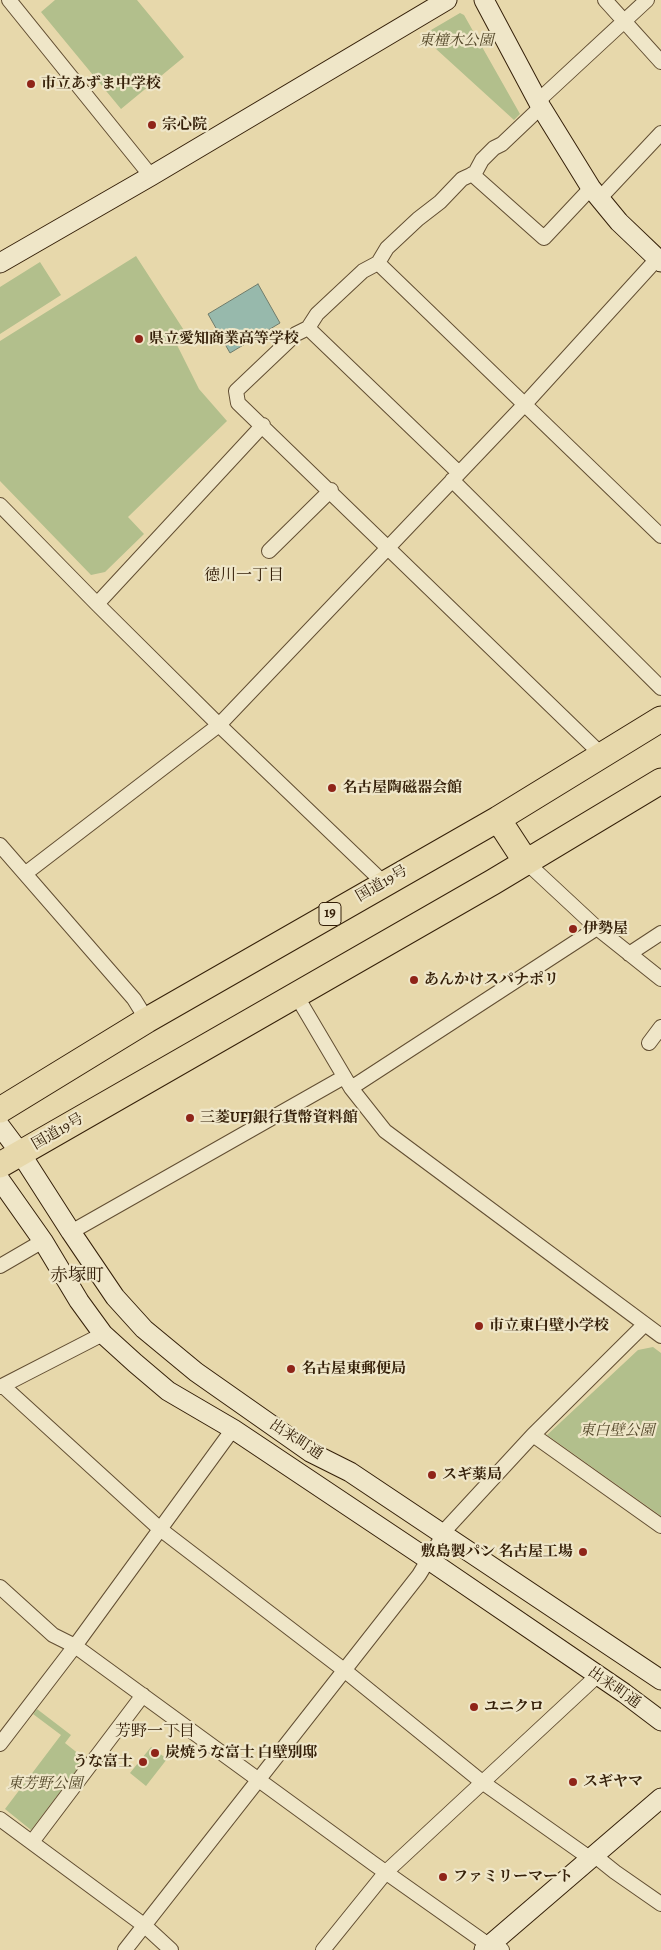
<!DOCTYPE html>
<html>
<head>
<meta charset="utf-8">
<style>
	body { margin:0 }
	canvas { display:block; background:#e7d8ab }
</style>
</head>
<body>
<canvas width="661" height="1950"></canvas>
<script>
const ctx = document.querySelector('canvas').getContext('2d');
ctx.lineJoin = 'round';
function fillPath(path, color) {
  ctx.fillStyle = color;
  ctx.fill(path, 'evenodd');
}
function poly(rows) {
  const path = new Path2D();
  for (const r of rows) {
    path.moveTo(r[0], r[1]);
    for (let i = 2; i < r.length; i += 2) path.lineTo(r[i], r[i + 1]);
  }
  return path;
}
function trace(path, color, width, dash) {
  ctx.strokeStyle = color;
  ctx.lineWidth = width;
  ctx.lineCap = dash ? 'butt' : 'round';
  ctx.setLineDash(dash || []);
  ctx.stroke(path);
}
function drawText(font, color, halo, rows, align = 'center') {
  ctx.font = font + ' Alegreya,"Noto Serif JP",serif';
  ctx.lineWidth = 4.5;
  ctx.setLineDash([]);
  ctx.textBaseline = 'middle';
  ctx.strokeStyle = halo;
  ctx.fillStyle = color;
  for (const [text, x, y, turn = 0] of rows) {
    ctx.save();
    ctx.translate(x, y);
    ctx.rotate((+turn || 0) * Math.PI / 180);
    ctx.textAlign = isNaN(turn) ? turn : align;
    if (halo) ctx.strokeText(text, 0, 0);
    ctx.fillText(text, 0, 0);
    ctx.restore();
  }
}
fillPath(poly([
	[55,0,137,0,184,57,121,109,41,12],
	[460,13,464,15,520,114,514,120,424,38,426,33],
	[136,256,187,335,176,343,199,389,227,421,128,517,144,534,105,572,91,575,0,481,0,341],
	[40,262,61,295,0,334,0,287],
	[653,1347,661,1353,661,1516,547,1435,638,1350],
	[37,1709,71,1735,65,1743,85,1759,31,1830,5,1809,61,1735,33,1714],
	[151,1747,167,1759,146,1786,130,1773]
]), '#b2bf8c');
const water = poly([
	[258,284,280,323,230,353,208,314,258,284]
]);
fillPath(water, '#97b9ac');
trace(water, '#707c6b', 1);
const street = poly([
	[9,0,151,176],
	[605,0,661,62],
	[539,100,647,0],
	[541,107,502,144,494,148,482,160,475,173,462,179,440,202,418,219,387,248,378,263,363,271,317,314,308,328,296,334,236,391,238,403,602,755],
	[472,174,544,238,591,188],
	[600,198,661,133],
	[378,263,661,536],
	[308,328,459,473],
	[452,480,661,688],
	[0,505,97,604,219,725,384,883],
	[269,551,331,490],
	[97,604,263,425],
	[0,845,134,999,147,1020],
	[526,862,597,928,661,979],
	[26,873,219,725,525,404,657,259],
	[629,954,661,933],
	[296,995,351,1088,385,1131,661,1336],
	[649,1043,661,1027],
	[351,1088,597,928],
	[71,1232,344,1077],
	[0,1266,43,1241],
	[3,1386,160,1529,344,1670,482,1782,591,1859],
	[0,1387,103,1334],
	[533,1435,661,1526],
	[0,1587,53,1635,75,1646,374,1864,490,1946,502,1950],
	[0,1744,75,1646,233,1429],
	[0,1819,145,1926,171,1950],
	[32,1842,143,1695],
	[595,1856,615,1872,661,1904],
	[125,1950,419,1575,448,1527,533,1435,644,1325],
	[323,1950,386,1872,597,1676]
]);
const secondary = poly([
	[484,0,541,107,591,188,619,222,661,262],
	[0,263,151,176,447,0],
	[0,1126,21,1154,71,1232,115,1297,144,1329,196,1372,310,1452,350,1472,661,1680],
	[0,1180,43,1241,79,1301,103,1334,135,1363,168,1391,233,1429,429,1560,624,1693,661,1721],
	[484,1950,661,1798]
]);
const highway = poly([
	[498,819,526,862],
	[0,1110,147,1020,498,819,661,719],
	[0,1165,493,882,661,781]
]);
trace(street, '#624e32', 16);
trace(secondary, '#352009', 21);
trace(highway, '#352009', 27);
trace(street, '#efe6c8', 14);
trace(secondary, '#efe6c8', 19);
trace(highway, '#e7d8ab', 25);
for (const [x, y, r, color] of [
	[31,84,5,"#8f2418"],
	[152,125,5,"#8f2418"],
	[139,339,5,"#8f2418"],
	[332,788,5,"#8f2418"],
	[573,929,5,"#8f2418"],
	[414,980,5,"#8f2418"],
	[190,1118,5,"#8f2418"],
	[479,1326,5,"#8f2418"],
	[291,1369,5,"#8f2418"],
	[432,1475,5,"#8f2418"],
	[583,1552,5,"#8f2418"],
	[474,1707,5,"#8f2418"],
	[155,1753,5,"#8f2418"],
	[143,1762,5,"#8f2418"],
	[573,1782,5,"#8f2418"],
	[443,1877,5,"#8f2418"]
]) {
  const dot = new Path2D();
  dot.arc(x, y, r, 0, 2 * Math.PI);
  ctx.fillStyle = color;
  ctx.fill(dot);
  trace(dot, '#efe6c8', 2);
}
for (const [x, y, w] of [
	[330,914,22]
]) {
  const box = new Path2D();
  box.roundRect(x - w / 2, y - 11.5, w, 23, 4);
  ctx.fillStyle = '#efe6c8';
  ctx.fill(box);
  trace(box, '#352009', 1);
}
drawText('bold 14px', '#352009', null, [
	["19",330,914]
]);
drawText('italic 15px', '#54482a', '#efe6c8', [
	["東橦木公園",456,41],
	["東白壁公園",617,1431],
	["東芳野公園",45,1784]
]);
drawText('bold 15px', '#352009', '#efe6c8', [
	["市立あずま中学校",41,84],
	["宗心院",162,125],
	["県立愛知商業高等学校",149,339],
	["名古屋陶磁器会館",342,788],
	["伊勢屋",583,929],
	["あんかけスパナポリ",424,980],
	["三菱UFJ銀行貨幣資料館",200,1118],
	["市立東白壁小学校",489,1326],
	["名古屋東郵便局",301,1369],
	["スギ薬局",442,1475],
	["敷島製パン 名古屋工場",573,1552,"right"],
	["ユニクロ",484,1707],
	["炭焼うな富士 白壁別邸",165,1753],
	["うな富士",133,1762,"right"],
	["スギヤマ",583,1782],
	["ファミリーマート",453,1877]
], 'left');
drawText('15px', '#352009', '#efe6c8', [
	["国道19号",382,884,-30],
	["国道19号",58,1132,-30],
	["出来町通",296,1440,33],
	["出来町通",614,1688,35]
]);
drawText('16px', '#352009', '#efe6c8', [
	["徳川一丁目",244,576],
	["芳野一丁目",155,1732]
]);
drawText('18px', '#352009', '#efe6c8', [
	["赤塚町",77,1277]
]);
</script>
</body>
</html>
